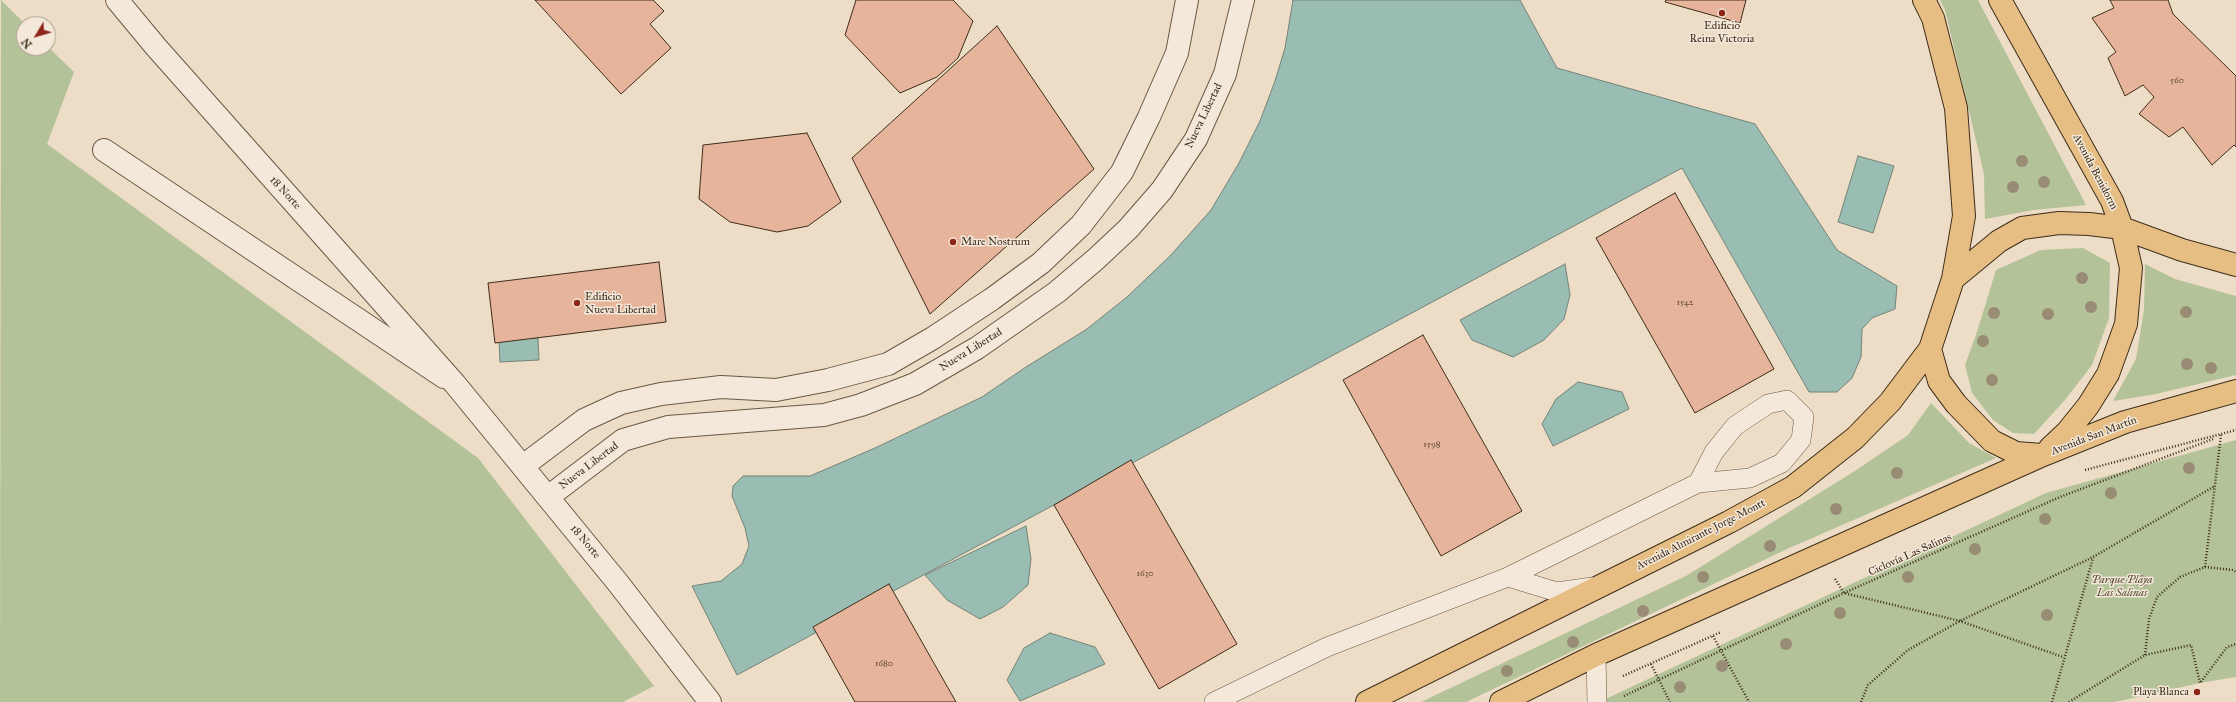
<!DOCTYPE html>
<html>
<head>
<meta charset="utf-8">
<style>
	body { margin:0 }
	#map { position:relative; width:2236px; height:702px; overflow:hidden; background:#eddcc6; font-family:"IM FELL Great Primer",serif }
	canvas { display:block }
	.north { position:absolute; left:16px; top:16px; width:40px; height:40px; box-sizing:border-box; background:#f3e8da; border:1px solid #aa9d8d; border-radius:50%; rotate:232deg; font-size:11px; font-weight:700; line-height:16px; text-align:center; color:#3d2d1a }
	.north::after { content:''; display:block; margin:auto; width:14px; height:18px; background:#8f2418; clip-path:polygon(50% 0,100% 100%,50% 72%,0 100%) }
</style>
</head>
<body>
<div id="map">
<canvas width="2236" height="702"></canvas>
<div class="north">N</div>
</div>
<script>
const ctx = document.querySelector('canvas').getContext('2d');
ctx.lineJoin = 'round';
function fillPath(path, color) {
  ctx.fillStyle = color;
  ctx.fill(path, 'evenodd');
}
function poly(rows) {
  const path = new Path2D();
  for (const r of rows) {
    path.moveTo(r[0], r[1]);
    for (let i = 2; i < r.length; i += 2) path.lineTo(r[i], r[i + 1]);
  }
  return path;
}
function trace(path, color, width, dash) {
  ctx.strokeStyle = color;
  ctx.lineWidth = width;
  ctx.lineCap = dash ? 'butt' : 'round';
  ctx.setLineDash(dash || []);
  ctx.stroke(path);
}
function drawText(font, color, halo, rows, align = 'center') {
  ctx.font = font + ' "IM FELL Great Primer",serif';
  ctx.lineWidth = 3;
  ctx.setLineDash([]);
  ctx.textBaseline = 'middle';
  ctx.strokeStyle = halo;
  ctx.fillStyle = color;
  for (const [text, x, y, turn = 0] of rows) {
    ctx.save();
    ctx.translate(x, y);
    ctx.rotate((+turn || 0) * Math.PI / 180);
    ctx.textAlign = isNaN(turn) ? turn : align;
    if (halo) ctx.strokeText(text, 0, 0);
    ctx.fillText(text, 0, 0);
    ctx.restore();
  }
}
fillPath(poly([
	[1,0,25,24,24,48,48,47,74,72,47,144,478,458,654,686,623,702,0,702],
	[1940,0,1978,0,2086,205,2034,210,1985,219,1984,174,1945,10],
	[2083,248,2110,263,2109,318,2092,365,2065,400,2034,434,2013,433,1993,420,1972,393,1965,365,1976,335,1996,270,2041,250],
	[2145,264,2175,279,2236,296,2236,375,2156,394,2113,401,2136,359,2144,310],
	[1931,403,1969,443,1996,458,1787,549,1466,702,1421,702,1686,576,1858,469,1908,435],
	[2236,440,2236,677,2200,683,2115,702,1599,702,2046,493]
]), '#b3c299');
const water = poly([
	[1293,0,1520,0,1557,68,1755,124,1837,250,1897,286,1895,309,1872,318,1862,329,1861,357,1852,378,1837,392,1809,392,1682,168,737,675,692,586,721,581,742,564,749,546,745,528,732,496,733,486,743,476,810,476,875,448,982,397,1026,367,1087,329,1127,297,1170,256,1211,210,1239,163,1260,121,1275,81,1285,48,1293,0],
	[1858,156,1894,166,1873,233,1838,222,1858,156],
	[1565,264,1570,295,1564,319,1544,340,1513,357,1472,340,1460,320,1565,264],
	[538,338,539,360,500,362,499,340,538,338],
	[1578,382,1622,392,1629,409,1553,446,1542,424,1556,399,1578,382],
	[1026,526,1031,559,1028,585,1003,607,980,619,947,600,925,575,1026,526],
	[1050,633,1095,647,1105,664,1020,701,1007,680,1024,648,1050,633]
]);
fillPath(water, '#99bcb3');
trace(water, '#748376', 1);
const building = poly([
	[535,0,653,0,664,11,650,24,671,48,621,94,535,0],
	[856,0,953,0,973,21,958,58,937,77,900,93,845,35,856,0],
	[1666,0,1746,0,1740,23,1665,2,1666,0],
	[2110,0,2168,0,2173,14,2236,76,2236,147,2234,145,2212,165,2183,127,2169,137,2139,114,2154,97,2143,85,2125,96,2108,58,2116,52,2092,18,2114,8,2110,0],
	[997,26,1094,169,930,314,852,158,997,26],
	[807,133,841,202,808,226,777,232,730,222,699,199,703,145,807,133],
	[1675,193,1774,369,1695,413,1596,238,1675,193],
	[659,262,666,322,495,343,488,283,659,262],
	[1423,335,1522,511,1441,556,1343,380,1423,335],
	[1131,460,1237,644,1159,689,1054,505,1131,460],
	[889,584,956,702,855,702,813,627,889,584]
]);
fillPath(building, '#e6b39b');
trace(building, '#3d2d1a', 1);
const service = poly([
	[1508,577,1698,483,1750,478,1782,463,1801,440,1804,417,1787,400,1768,404,1735,426,1714,452,1698,483],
	[1596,655,1597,702],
	[1214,702,1327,647,1508,577,1557,592,1592,587]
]);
const minor = poly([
	[104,150,444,377]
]);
const tertiary = poly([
	[117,0,156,47,455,384,618,583,710,702],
	[523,466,584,420,621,403,661,394,721,387,776,390,828,380,888,364,933,338,992,299,1041,263,1081,225,1122,172,1149,117,1177,53,1187,0],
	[548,497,623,440,668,427,824,415,861,405,915,384,977,348,1057,292,1096,259,1128,229,1162,190,1196,139,1225,74,1243,0]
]);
const primary = poly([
	[2000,0,2112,201,2122,228,2131,268,2126,324,2108,374,2088,406,2067,432,2050,448],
	[1953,279,1999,241,2022,228,2059,223,2089,224,2122,228,2182,250,2236,265],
	[1930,349,1939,381,1956,404,1992,441,2016,453,2042,455],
	[1367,702,1729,522,1793,487,1855,438,1890,402,1930,349,1953,279,1964,216,1956,108,1933,18,1924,0],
	[1501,702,1596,655,2043,455,2125,422,2236,391]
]);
trace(service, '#695945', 20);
trace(minor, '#695945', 24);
trace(tertiary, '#695945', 24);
trace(primary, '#3d2d1a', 24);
trace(poly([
	[2085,470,2236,430],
	[2205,567,2221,435],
	[1835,579,1844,593,1960,621,2063,657],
	[1713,636,1749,702],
	[2145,655,2149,619,2157,597,2180,577,2205,567,2233,570,2236,572],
	[1651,664,1670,702],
	[1623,676,1721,632],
	[1624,696,1844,593,2060,497,2213,439],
	[1861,702,1868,685,1908,650,1960,621,2093,557,2215,486],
	[2052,702,2093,558],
	[2069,702,2145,655,2191,645,2200,683,2227,647,2236,644]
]), '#3d2d1a', 2.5, [1, 2]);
trace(service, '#f3e8da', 19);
trace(minor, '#f3e8da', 22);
trace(tertiary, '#f3e8da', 22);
trace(primary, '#e6be83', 22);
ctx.fillStyle = '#998c75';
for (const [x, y] of [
	[2022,161],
	[2044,182],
	[2013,187],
	[2082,278],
	[2091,307],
	[2186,312],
	[1994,313],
	[2048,314],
	[1983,341],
	[2187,364],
	[2211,368],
	[1992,380],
	[2189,468],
	[1897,473],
	[2111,493],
	[1836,509],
	[2045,519],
	[1770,546],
	[1975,549],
	[1703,577],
	[1908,577],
	[2142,581],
	[1643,611],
	[1840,613],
	[2047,615],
	[1573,642],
	[1786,644],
	[1722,666],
	[1507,671],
	[1680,687]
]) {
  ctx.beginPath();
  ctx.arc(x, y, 6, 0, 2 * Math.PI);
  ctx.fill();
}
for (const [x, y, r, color] of [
	[1722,13,4,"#8f2418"],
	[953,242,4,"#8f2418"],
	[577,303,4,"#8f2418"],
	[2197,692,4,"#8f2418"]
]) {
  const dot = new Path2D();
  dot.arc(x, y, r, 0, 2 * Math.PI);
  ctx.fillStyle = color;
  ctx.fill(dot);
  trace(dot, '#f3e8da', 1.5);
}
drawText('9px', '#674e3a', null, [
	["560",2177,81],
	["1542",1685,303],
	["1598",1432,445],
	["1630",1145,574],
	["1680",884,664]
]);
drawText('11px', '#3d2d1a', '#f3e8da', [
	["Edificio",1722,26,"center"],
	["Reina Victoria",1722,39,"center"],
	["Mare Nostrum",961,242],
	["Edificio",585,297],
	["Nueva Libertad",585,310],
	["Playa Blanca",2189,692,"right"]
], 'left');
drawText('11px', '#3d2d1a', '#f3e8da', [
	["Nueva Libertad",1204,116,-64],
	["Avenida Benidorm",2095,172,62],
	["18 Norte",285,193,48],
	["Nueva Libertad",971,350,-32],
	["Avenida San Martín",2094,436,-21],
	["Nueva Libertad",589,466,-37],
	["Avenida Almirante Jorge Montt",1701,535,-27],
	["18 Norte",585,542,50],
	["Ciclovía Las Salinas",1910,555,-24]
]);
drawText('italic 11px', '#554b33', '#f3e8da', [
	["Parque Playa",2122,580],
	["Las Salinas",2122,593]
]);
</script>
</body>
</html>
